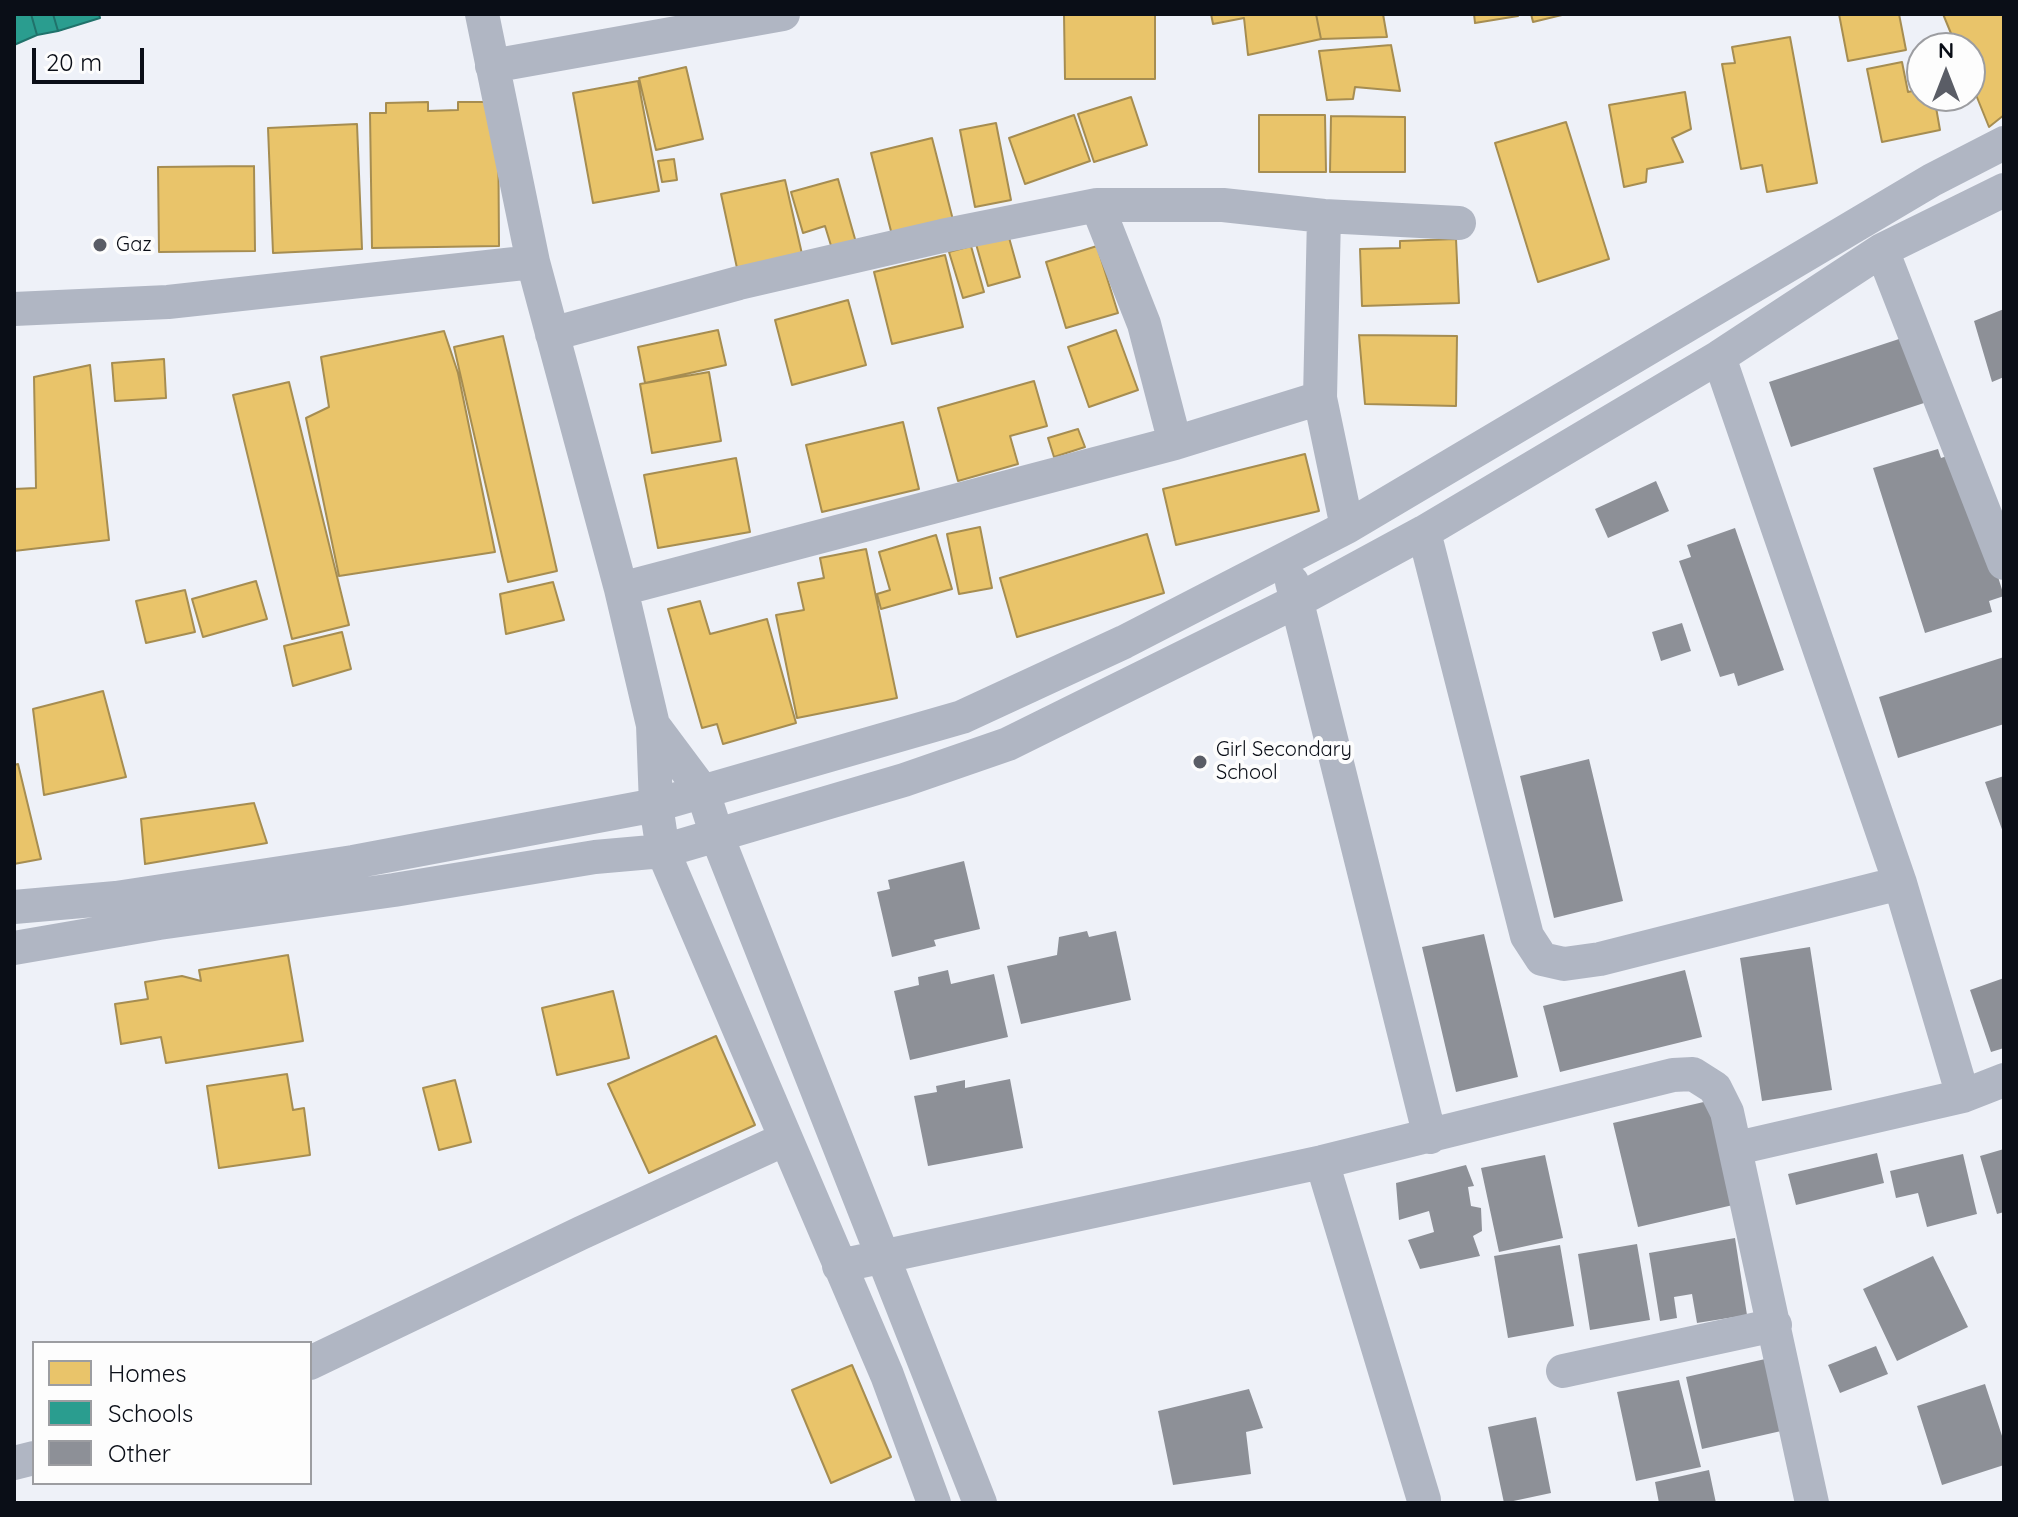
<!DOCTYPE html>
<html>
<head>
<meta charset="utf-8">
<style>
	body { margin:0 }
	#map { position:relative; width:2018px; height:1517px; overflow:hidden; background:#eef1f8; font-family:Quicksand,sans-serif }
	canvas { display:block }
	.frame { position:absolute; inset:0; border:16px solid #0a0e17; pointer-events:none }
	.legend { position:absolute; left:32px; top:1341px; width:280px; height:144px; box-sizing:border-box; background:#fdfdfd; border:2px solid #9c9da1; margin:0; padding:10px 14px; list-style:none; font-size:24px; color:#0a0e17 }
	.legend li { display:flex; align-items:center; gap:16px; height:40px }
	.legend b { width:40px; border:2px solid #9c9da1 }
	.north { position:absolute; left:1906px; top:32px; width:80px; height:80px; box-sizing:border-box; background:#fdfdfd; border:2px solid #9c9da1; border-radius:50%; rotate:0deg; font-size:22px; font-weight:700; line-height:32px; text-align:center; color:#0a0e17 }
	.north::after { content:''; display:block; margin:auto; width:28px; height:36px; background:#5a5d66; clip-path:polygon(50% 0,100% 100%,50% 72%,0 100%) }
	.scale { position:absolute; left:32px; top:48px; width:112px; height:36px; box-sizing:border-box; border:4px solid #0a0e17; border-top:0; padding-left:10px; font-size:24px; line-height:28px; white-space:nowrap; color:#0a0e17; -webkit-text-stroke:6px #fdfdfd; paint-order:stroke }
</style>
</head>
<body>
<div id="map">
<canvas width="2018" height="1517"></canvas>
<div class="frame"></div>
<ul class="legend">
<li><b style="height:22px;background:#e9c46a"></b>Homes</li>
<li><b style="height:22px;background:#2a9d8f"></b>Schools</li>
<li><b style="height:22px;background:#8d9097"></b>Other</li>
</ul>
<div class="north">N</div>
<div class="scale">20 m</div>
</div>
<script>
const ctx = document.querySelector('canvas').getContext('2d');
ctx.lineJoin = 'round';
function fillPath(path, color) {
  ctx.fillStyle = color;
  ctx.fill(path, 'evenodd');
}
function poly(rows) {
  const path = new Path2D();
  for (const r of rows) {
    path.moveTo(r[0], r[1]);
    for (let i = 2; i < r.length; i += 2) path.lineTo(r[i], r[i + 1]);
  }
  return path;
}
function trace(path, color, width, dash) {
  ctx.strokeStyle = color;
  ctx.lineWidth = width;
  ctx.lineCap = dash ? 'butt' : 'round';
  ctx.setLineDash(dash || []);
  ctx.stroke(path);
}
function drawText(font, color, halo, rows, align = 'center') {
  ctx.font = font + ' Quicksand,sans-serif';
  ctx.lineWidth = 8;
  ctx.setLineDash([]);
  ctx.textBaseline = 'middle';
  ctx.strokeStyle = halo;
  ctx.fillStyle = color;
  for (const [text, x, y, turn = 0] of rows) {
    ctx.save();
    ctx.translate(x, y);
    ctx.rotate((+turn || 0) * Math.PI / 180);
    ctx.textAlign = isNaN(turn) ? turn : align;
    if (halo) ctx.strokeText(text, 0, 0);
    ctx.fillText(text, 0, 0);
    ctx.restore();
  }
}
const homes = poly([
	[1064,14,1155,14,1155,79,1065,79,1064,14],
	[1211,14,1316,14,1321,39,1248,55,1244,18,1213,24,1211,14],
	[1316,14,1383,14,1387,37,1321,39,1316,14],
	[1474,14,1517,14,1518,16,1475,23,1474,14],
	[1531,14,1566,14,1533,22,1531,14],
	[1839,14,1899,14,1906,50,1848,61,1839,14],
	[1943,14,2004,14,2004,115,1989,127,1970,80,1970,48,1957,48,1943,14],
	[1790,37,1817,183,1767,192,1762,165,1741,169,1722,64,1735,63,1732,47,1790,37],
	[1391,45,1400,91,1355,87,1353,99,1327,100,1319,51,1391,45],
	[1902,62,1908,92,1922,89,1922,96,1934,96,1940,130,1882,142,1867,69,1902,62],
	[686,67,703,139,656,150,639,78,686,67],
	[638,81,659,191,593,203,573,93,638,81],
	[1685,92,1691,129,1672,138,1683,162,1647,169,1646,182,1624,187,1609,105,1685,92],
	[1131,97,1147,145,1094,162,1078,114,1131,97],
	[428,102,428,111,458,110,458,102,498,102,499,246,372,248,370,113,386,113,386,103,428,102],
	[1074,115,1090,161,1025,184,1009,138,1074,115],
	[1259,115,1325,115,1326,172,1259,172,1259,115],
	[1331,116,1405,117,1405,172,1330,172,1331,116],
	[1566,122,1609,259,1538,282,1495,143,1566,122],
	[996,123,1011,200,975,207,960,130,996,123],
	[357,124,362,249,273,253,268,128,357,124],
	[932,138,953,220,892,235,871,153,932,138],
	[674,159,677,180,662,182,658,161,674,159],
	[254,166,255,251,159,252,158,167,254,166],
	[838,179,857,246,833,252,825,226,803,233,791,192,838,179],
	[785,180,802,254,737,268,721,194,785,180],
	[1008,234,1020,277,988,286,976,244,1008,234],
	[1456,239,1459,303,1362,306,1360,249,1400,248,1400,241,1456,239],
	[971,246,984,292,963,298,949,252,971,246],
	[1097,246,1118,313,1066,328,1046,262,1097,246],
	[945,255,963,327,892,344,874,272,945,255],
	[848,300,866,365,792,385,775,320,848,300],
	[718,330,726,365,645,383,638,347,718,330],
	[1116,330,1138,390,1089,407,1068,347,1116,330],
	[444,331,458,373,495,552,339,576,306,418,329,407,321,357,444,331],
	[1359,335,1457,336,1456,406,1365,404,1359,335],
	[503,336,557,571,508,582,454,347,503,336],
	[164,359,166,398,115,401,112,363,164,359],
	[90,365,109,540,14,551,14,489,36,488,34,377,90,365],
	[709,372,721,441,652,453,640,384,709,372],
	[1034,381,1047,426,1010,436,1018,464,958,481,938,408,1034,381],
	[289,382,349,625,292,639,233,395,289,382],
	[903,422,919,489,822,512,806,445,903,422],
	[1078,429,1085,447,1054,457,1048,438,1078,429],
	[1305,454,1319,511,1176,545,1163,489,1305,454],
	[736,458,750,532,658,548,644,475,736,458],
	[980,527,992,588,959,594,947,534,980,527],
	[1147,534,1164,593,1017,637,1000,578,1147,534],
	[936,535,952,589,881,609,877,594,890,590,879,552,936,535],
	[866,549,897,698,797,718,776,615,804,610,798,583,824,578,820,558,866,549],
	[256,581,267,619,203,637,192,599,256,581],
	[553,582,564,620,506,634,500,594,553,582],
	[185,590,195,632,146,643,136,601,185,590],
	[700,601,710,634,767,619,796,723,723,744,717,724,702,728,668,609,700,601],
	[342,632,351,669,293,686,284,646,342,632],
	[103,691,126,777,44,795,33,709,103,691],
	[18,764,41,859,14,864,14,765,18,764],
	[254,803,267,843,145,864,141,819,254,803],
	[288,955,303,1041,166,1063,161,1037,121,1044,115,1004,148,999,145,982,182,976,201,981,199,970,288,955],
	[613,991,629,1058,557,1075,542,1008,613,991],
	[716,1036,755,1125,649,1173,608,1084,716,1036],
	[287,1074,293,1110,304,1108,310,1155,219,1168,207,1086,287,1074],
	[455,1080,471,1142,439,1150,423,1088,455,1080],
	[852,1365,891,1457,831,1483,792,1390,852,1365]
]);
fillPath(homes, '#e9c46a');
trace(homes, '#a68d51', 2);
const schools = poly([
	[14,14,31,14,37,35,14,45,14,14],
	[31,14,53,14,58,31,37,35,31,14],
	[53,14,99,14,100,18,58,31,53,14]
]);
fillPath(schools, '#2a9d8f');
trace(schools, '#20726b', 2);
fillPath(poly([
	[2004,309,2004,377,1992,382,1974,321],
	[1902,338,1924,403,1791,447,1769,382],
	[1938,449,1941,458,1959,452,2004,596,1989,601,1992,612,1925,633,1873,468],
	[1656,481,1669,511,1608,538,1595,509],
	[1735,528,1784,670,1738,686,1734,673,1720,677,1679,561,1691,557,1687,545],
	[1682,623,1691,651,1661,661,1652,632],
	[2004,657,2004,724,1898,758,1879,697],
	[1589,759,1623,901,1554,918,1520,776],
	[2004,776,2004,835,1985,782],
	[964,861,980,929,934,940,936,946,892,957,877,892,890,889,888,880],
	[1087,931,1089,937,1116,931,1131,1000,1021,1024,1007,966,1057,955,1059,937],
	[1484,934,1518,1077,1456,1092,1422,947],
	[1810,947,1832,1090,1762,1101,1740,958],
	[948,970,951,984,994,974,1008,1037,910,1060,894,991,919,985,918,977],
	[1685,970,1702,1037,1560,1072,1543,1006],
	[2004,978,2004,1048,1991,1052,1970,990],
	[1010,1079,1023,1148,928,1166,914,1096,937,1092,936,1086,965,1080,965,1088],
	[1708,1101,1733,1205,1638,1227,1613,1123],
	[2004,1149,2004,1212,1997,1214,1980,1156],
	[1877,1153,1884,1183,1796,1205,1788,1174],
	[1963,1154,1977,1214,1927,1227,1918,1193,1896,1198,1890,1171],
	[1545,1155,1563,1238,1499,1252,1481,1168],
	[1466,1165,1474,1186,1468,1187,1471,1206,1481,1208,1482,1231,1473,1236,1480,1256,1420,1269,1408,1240,1434,1232,1429,1211,1399,1220,1396,1183],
	[1735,1238,1747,1315,1697,1323,1692,1294,1674,1297,1677,1318,1660,1321,1649,1253],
	[1637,1244,1650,1320,1590,1330,1578,1254],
	[1560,1245,1574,1326,1508,1338,1494,1256],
	[1933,1256,1968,1327,1897,1361,1863,1289],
	[1876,1346,1888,1374,1840,1393,1828,1365],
	[1774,1357,1790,1429,1702,1449,1686,1377],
	[1679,1380,1701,1467,1636,1481,1617,1392],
	[1985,1384,2004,1442,2004,1465,1942,1485,1917,1406],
	[1249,1389,1263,1428,1246,1432,1251,1474,1173,1485,1158,1411],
	[1536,1417,1551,1493,1504,1503,1488,1427],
	[1709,1470,1716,1503,1659,1503,1655,1482]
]), '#8d9097');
trace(poly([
	[482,14,533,262,621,589,653,725,656,805,663,851,887,1375,934,1503],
	[492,66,783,14],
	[1097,205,1144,324,1175,443],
	[1324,216,1320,398,1347,527],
	[1882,250,2004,563],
	[14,309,168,302,533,262],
	[552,334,739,283,942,236,1097,205,1223,205,1324,216,1459,223],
	[1719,357,1900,883,1963,1096],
	[1424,532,1527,936,1542,959,1564,964,1600,959,1900,883],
	[1292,582,1430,1137],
	[621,589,1175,443,1320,398],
	[653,725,703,792,717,836,980,1503],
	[14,907,116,898,353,862,656,805,962,717,1124,642,1347,527,1932,180,2004,143],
	[14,948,159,923,394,890,595,857,663,851,904,780,1008,744,1295,602,1424,532,1719,357,1882,250,2004,190],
	[1737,1148,1963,1096,2004,1080],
	[1322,1162,1424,1500],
	[839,1266,1322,1162,1673,1075,1693,1074,1715,1088,1727,1112,1812,1503],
	[310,1363,581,1233,785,1139],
	[1563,1371,1775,1325],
	[14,1463,34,1458]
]), '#b0b6c3', 34);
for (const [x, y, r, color] of [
	[100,245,8,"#5a5d66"],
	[1200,762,8,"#5a5d66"]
]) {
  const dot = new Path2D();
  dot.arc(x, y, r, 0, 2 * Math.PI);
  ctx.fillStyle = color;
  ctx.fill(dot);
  trace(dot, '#fdfdfd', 3);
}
drawText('20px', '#0a0e17', '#fdfdfd', [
	["Gaz",116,245],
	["Girl Secondary",1216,750],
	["School",1216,773]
], 'left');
</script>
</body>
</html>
